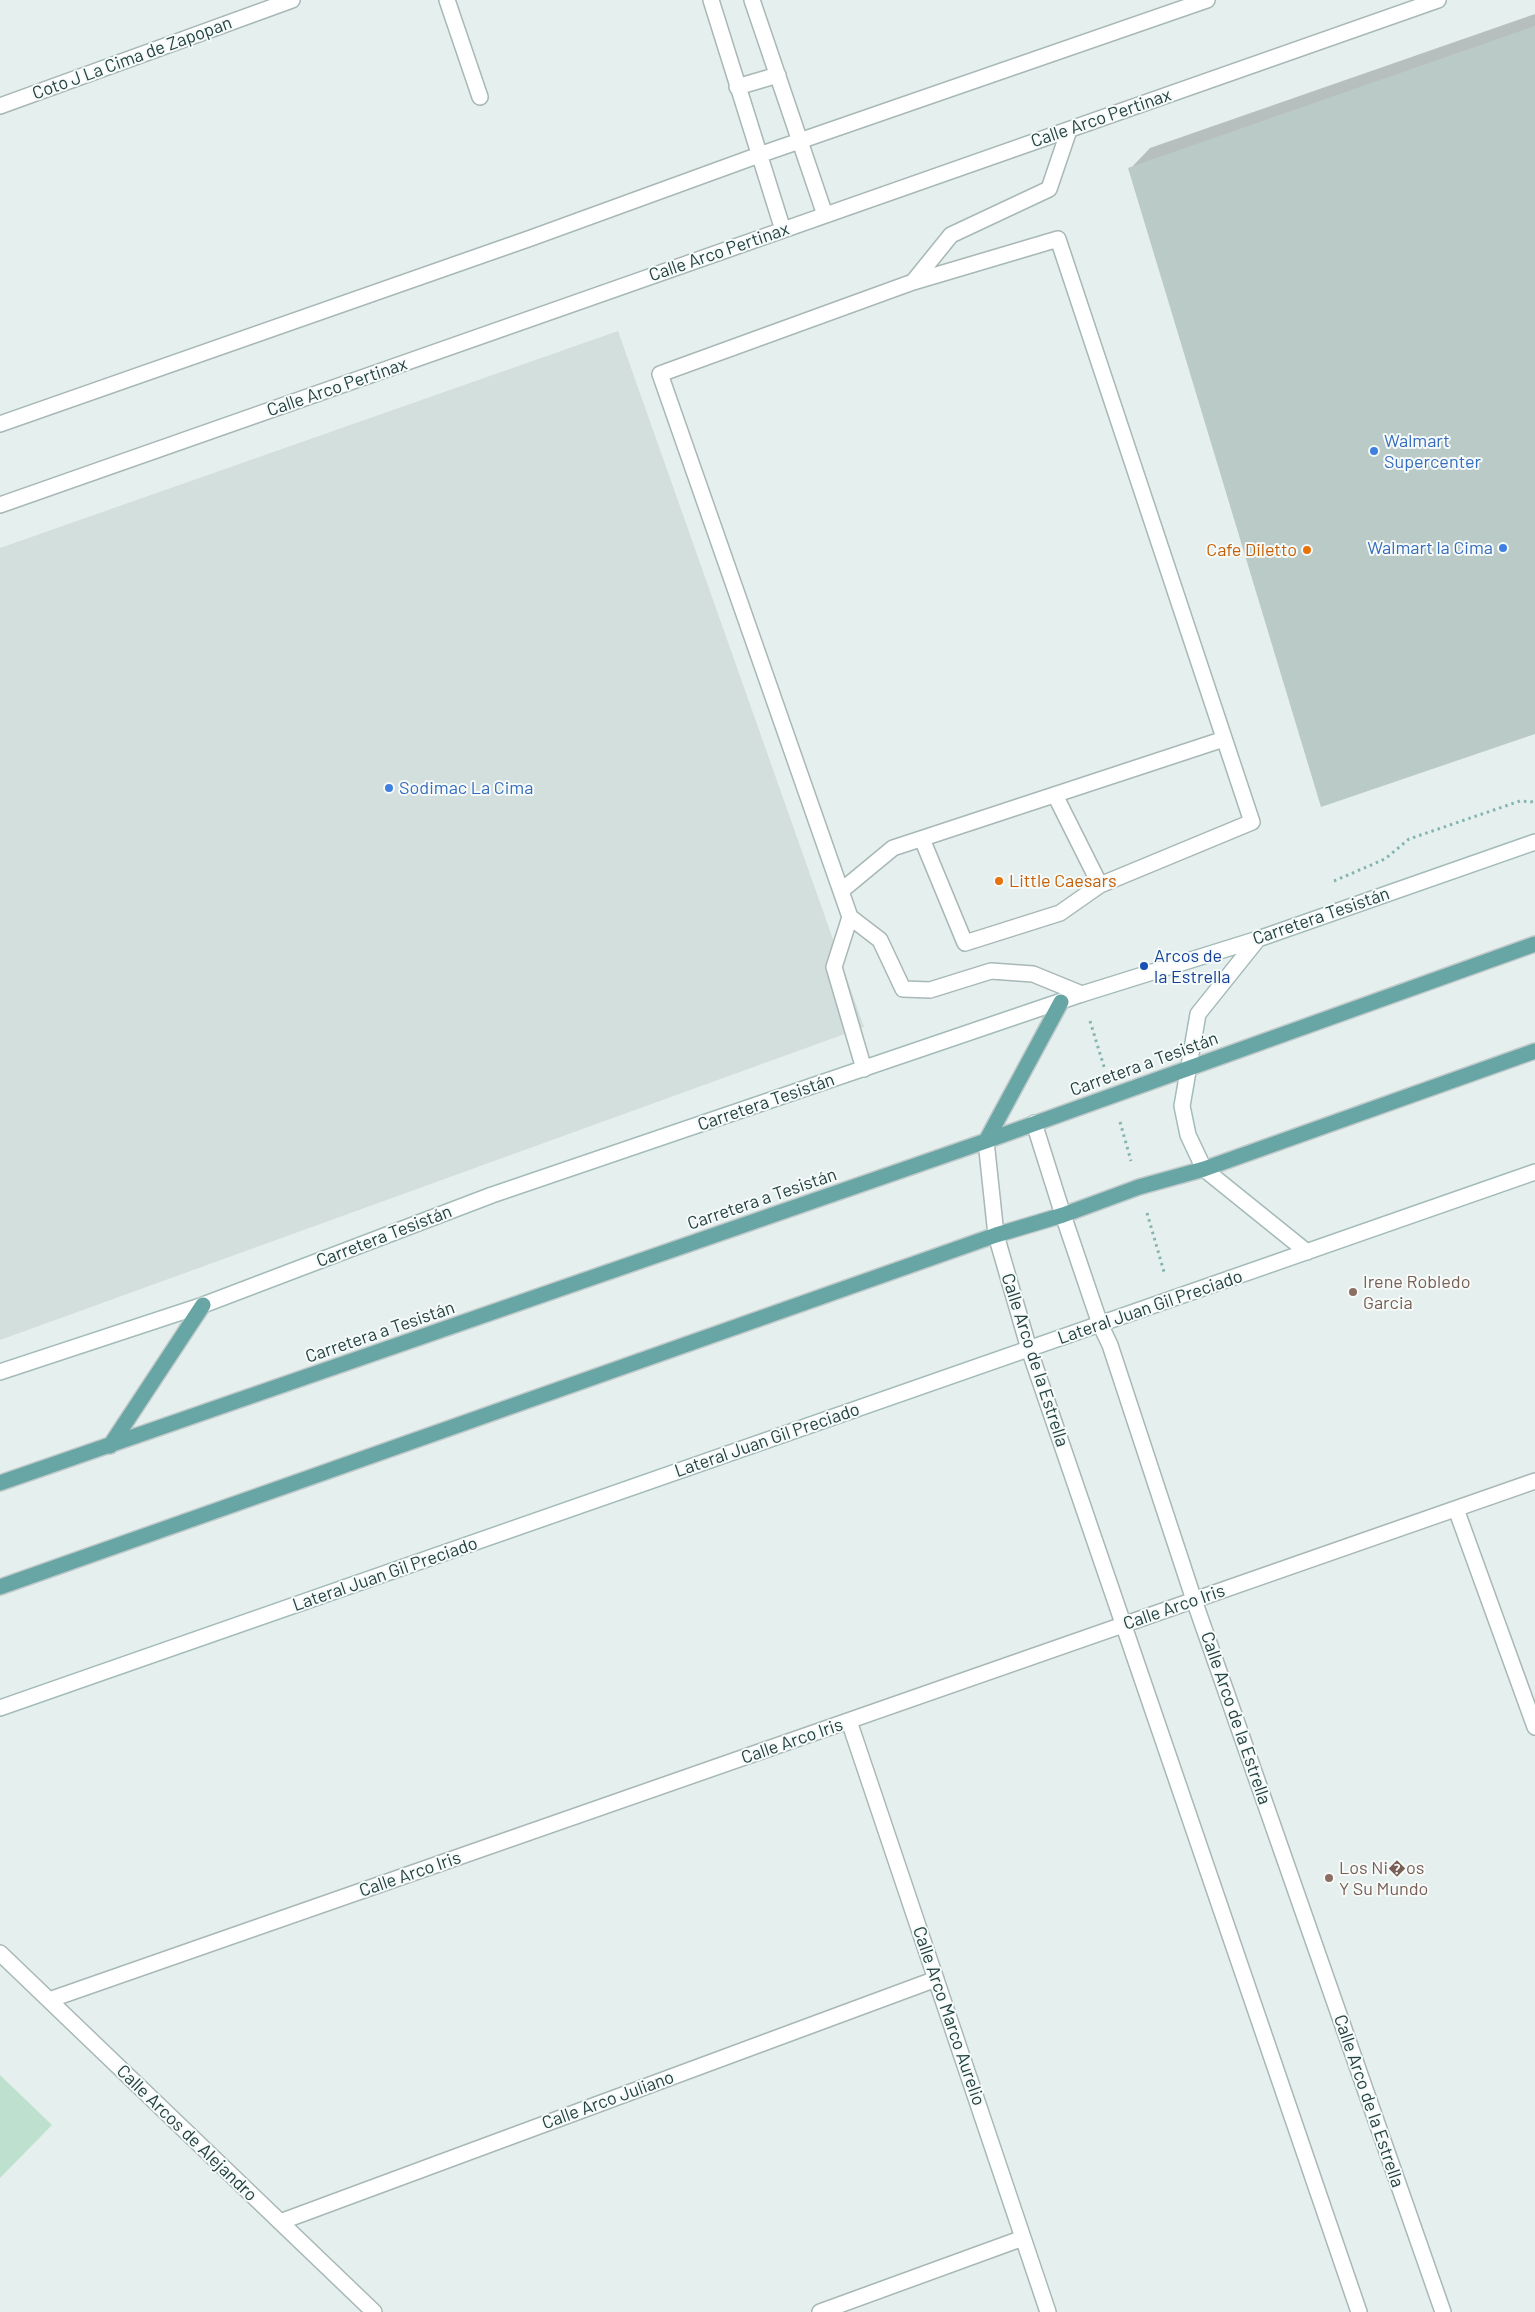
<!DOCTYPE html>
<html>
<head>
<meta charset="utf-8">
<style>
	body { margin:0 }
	canvas { display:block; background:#e5efed }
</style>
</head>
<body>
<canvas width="1535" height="2312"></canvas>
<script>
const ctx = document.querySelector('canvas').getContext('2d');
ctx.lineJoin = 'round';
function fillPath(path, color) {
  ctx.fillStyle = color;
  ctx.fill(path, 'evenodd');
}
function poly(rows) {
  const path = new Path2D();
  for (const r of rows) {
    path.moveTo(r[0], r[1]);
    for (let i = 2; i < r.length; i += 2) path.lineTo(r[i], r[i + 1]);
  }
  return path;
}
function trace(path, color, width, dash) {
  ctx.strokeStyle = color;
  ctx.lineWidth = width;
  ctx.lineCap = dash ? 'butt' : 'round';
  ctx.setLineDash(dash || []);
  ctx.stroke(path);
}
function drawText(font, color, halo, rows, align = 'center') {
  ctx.font = font + ' Barlow,sans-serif';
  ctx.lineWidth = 4;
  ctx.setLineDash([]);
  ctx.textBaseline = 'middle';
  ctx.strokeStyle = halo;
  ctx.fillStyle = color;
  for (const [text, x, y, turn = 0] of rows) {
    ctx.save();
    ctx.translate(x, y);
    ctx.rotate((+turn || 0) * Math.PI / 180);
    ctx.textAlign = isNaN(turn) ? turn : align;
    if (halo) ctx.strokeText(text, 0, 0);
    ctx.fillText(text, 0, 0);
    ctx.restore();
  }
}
fillPath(poly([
	[618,331,864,1027,0,1340,0,548]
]), '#d3dfdd');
fillPath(poly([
	[0,2075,52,2125,0,2178]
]), '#bee1cf');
fillPath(poly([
	[1535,14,1535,732,1130,169,1150,148]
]), '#0003');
fillPath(poly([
	[1535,26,1535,734,1321,807,1128,168]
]), '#bacac7');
const service = poly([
	[913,282,1058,239,1252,822,1100,885,1060,913,965,943,922,839],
	[1055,795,1100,885],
	[841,891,893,848,1224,739],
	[850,917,660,374,913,282,951,235,1049,189,1069,130],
	[864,1069,834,967,850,917,880,940,903,989,930,990,991,971,1033,974,1082,994]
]);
const minor = poly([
	[447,0,480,97],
	[711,0,783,230],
	[752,0,825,215],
	[737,87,778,75],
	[0,106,292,0],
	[0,424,531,238,759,155,1207,0],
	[0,505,1438,0],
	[1034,1123,1063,1215,1100,1324,1110,1345,1194,1600,1443,2312],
	[986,1141,996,1235,1029,1349,1359,2312],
	[1456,1509,1535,1727],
	[849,1721,1048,2312],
	[0,1953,374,2312],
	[49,2000,1535,1481],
	[280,2222,936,1979],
	[820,2312,1023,2238]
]);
const secondary = poly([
	[1258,939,1198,1014,1182,1106,1188,1135,1204,1169,1307,1252],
	[0,1372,203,1305,492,1195,1082,994,1258,939,1535,842],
	[0,1708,1535,1172]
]);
const primary = poly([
	[986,1141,1061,1002],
	[110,1446,203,1305],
	[0,1483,986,1141,1535,944],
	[0,1587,996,1235,1063,1215,1139,1187,1204,1169,1535,1051]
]);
trace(service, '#a7b8b6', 18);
trace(minor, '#a7b8b6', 18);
trace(secondary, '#a3bbb9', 18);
trace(primary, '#c1caca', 18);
trace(poly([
	[1334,881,1385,859,1409,839,1520,801,1535,802],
	[1090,1021,1105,1070],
	[1120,1122,1131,1161],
	[1147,1213,1164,1272]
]), '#84b4b0', 3, [2.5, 4]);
trace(service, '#fff', 15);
trace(minor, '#fff', 15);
trace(secondary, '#fff', 15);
trace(primary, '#68a6a5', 15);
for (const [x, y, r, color] of [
	[1374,451,5,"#3f7fe0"],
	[1503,548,5,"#3f7fe0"],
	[1307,550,5,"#e8710a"],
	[389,788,5,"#3f7fe0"],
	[999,881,5,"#e8710a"],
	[1144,966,5,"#1a4fb4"],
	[1353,1292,5,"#8d6e63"],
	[1329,1878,5,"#8d6e63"]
]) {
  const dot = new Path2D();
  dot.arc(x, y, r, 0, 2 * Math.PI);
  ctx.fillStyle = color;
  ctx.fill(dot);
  trace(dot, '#f6fbfa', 2);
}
drawText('18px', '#234241', '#f6fbfa', [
	["Coto J La Cima de Zapopan",132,58,-20],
	["Calle Arco Pertinax",1101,118,-19],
	["Calle Arco Pertinax",719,252,-19],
	["Calle Arco Pertinax",337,387,-19],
	["Carretera Tesistán",1321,916,-19],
	["Carretera a Tesistán",1144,1064,-20],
	["Carretera Tesistán",766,1102,-19],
	["Carretera a Tesistán",762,1199,-19],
	["Carretera Tesistán",384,1236,-21],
	["Lateral Juan Gil Preciado",1150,1307,-19],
	["Carretera a Tesistán",380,1332,-19],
	["Calle Arco de la Estrella",1035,1360,72],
	["Lateral Juan Gil Preciado",767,1440,-19],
	["Lateral Juan Gil Preciado",385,1574,-19],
	["Calle Arco Iris",1174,1607,-19],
	["Calle Arco de la Estrella",1236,1718,71],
	["Calle Arco Iris",792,1741,-19],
	["Calle Arco Iris",410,1874,-19],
	["Calle Arco Marco Aurelio",949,2016,71],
	["Calle Arco Juliano",608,2100,-20],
	["Calle Arco de la Estrella",1369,2101,71],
	["Calle Arcos de Alejandro",187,2133,44]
]);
drawText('18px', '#366cbe', '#f6fbfa', [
	["Walmart",1384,441],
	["Supercenter",1384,462],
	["Walmart la Cima",1493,548,"right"],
	["Sodimac La Cima",399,788]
], 'left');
drawText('18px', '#c56008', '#f6fbfa', [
	["Cafe Diletto",1297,550],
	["Little Caesars",1009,881,"left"]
], 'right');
drawText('18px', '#164399', '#f6fbfa', [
	["Arcos de",1154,956],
	["la Estrella",1154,977]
], 'left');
drawText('18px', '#785e54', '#f6fbfa', [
	["Irene Robledo",1363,1282],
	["Garcia",1363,1303],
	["Los Ni�os",1339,1868],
	["Y Su Mundo",1339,1889]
], 'left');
</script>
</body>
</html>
